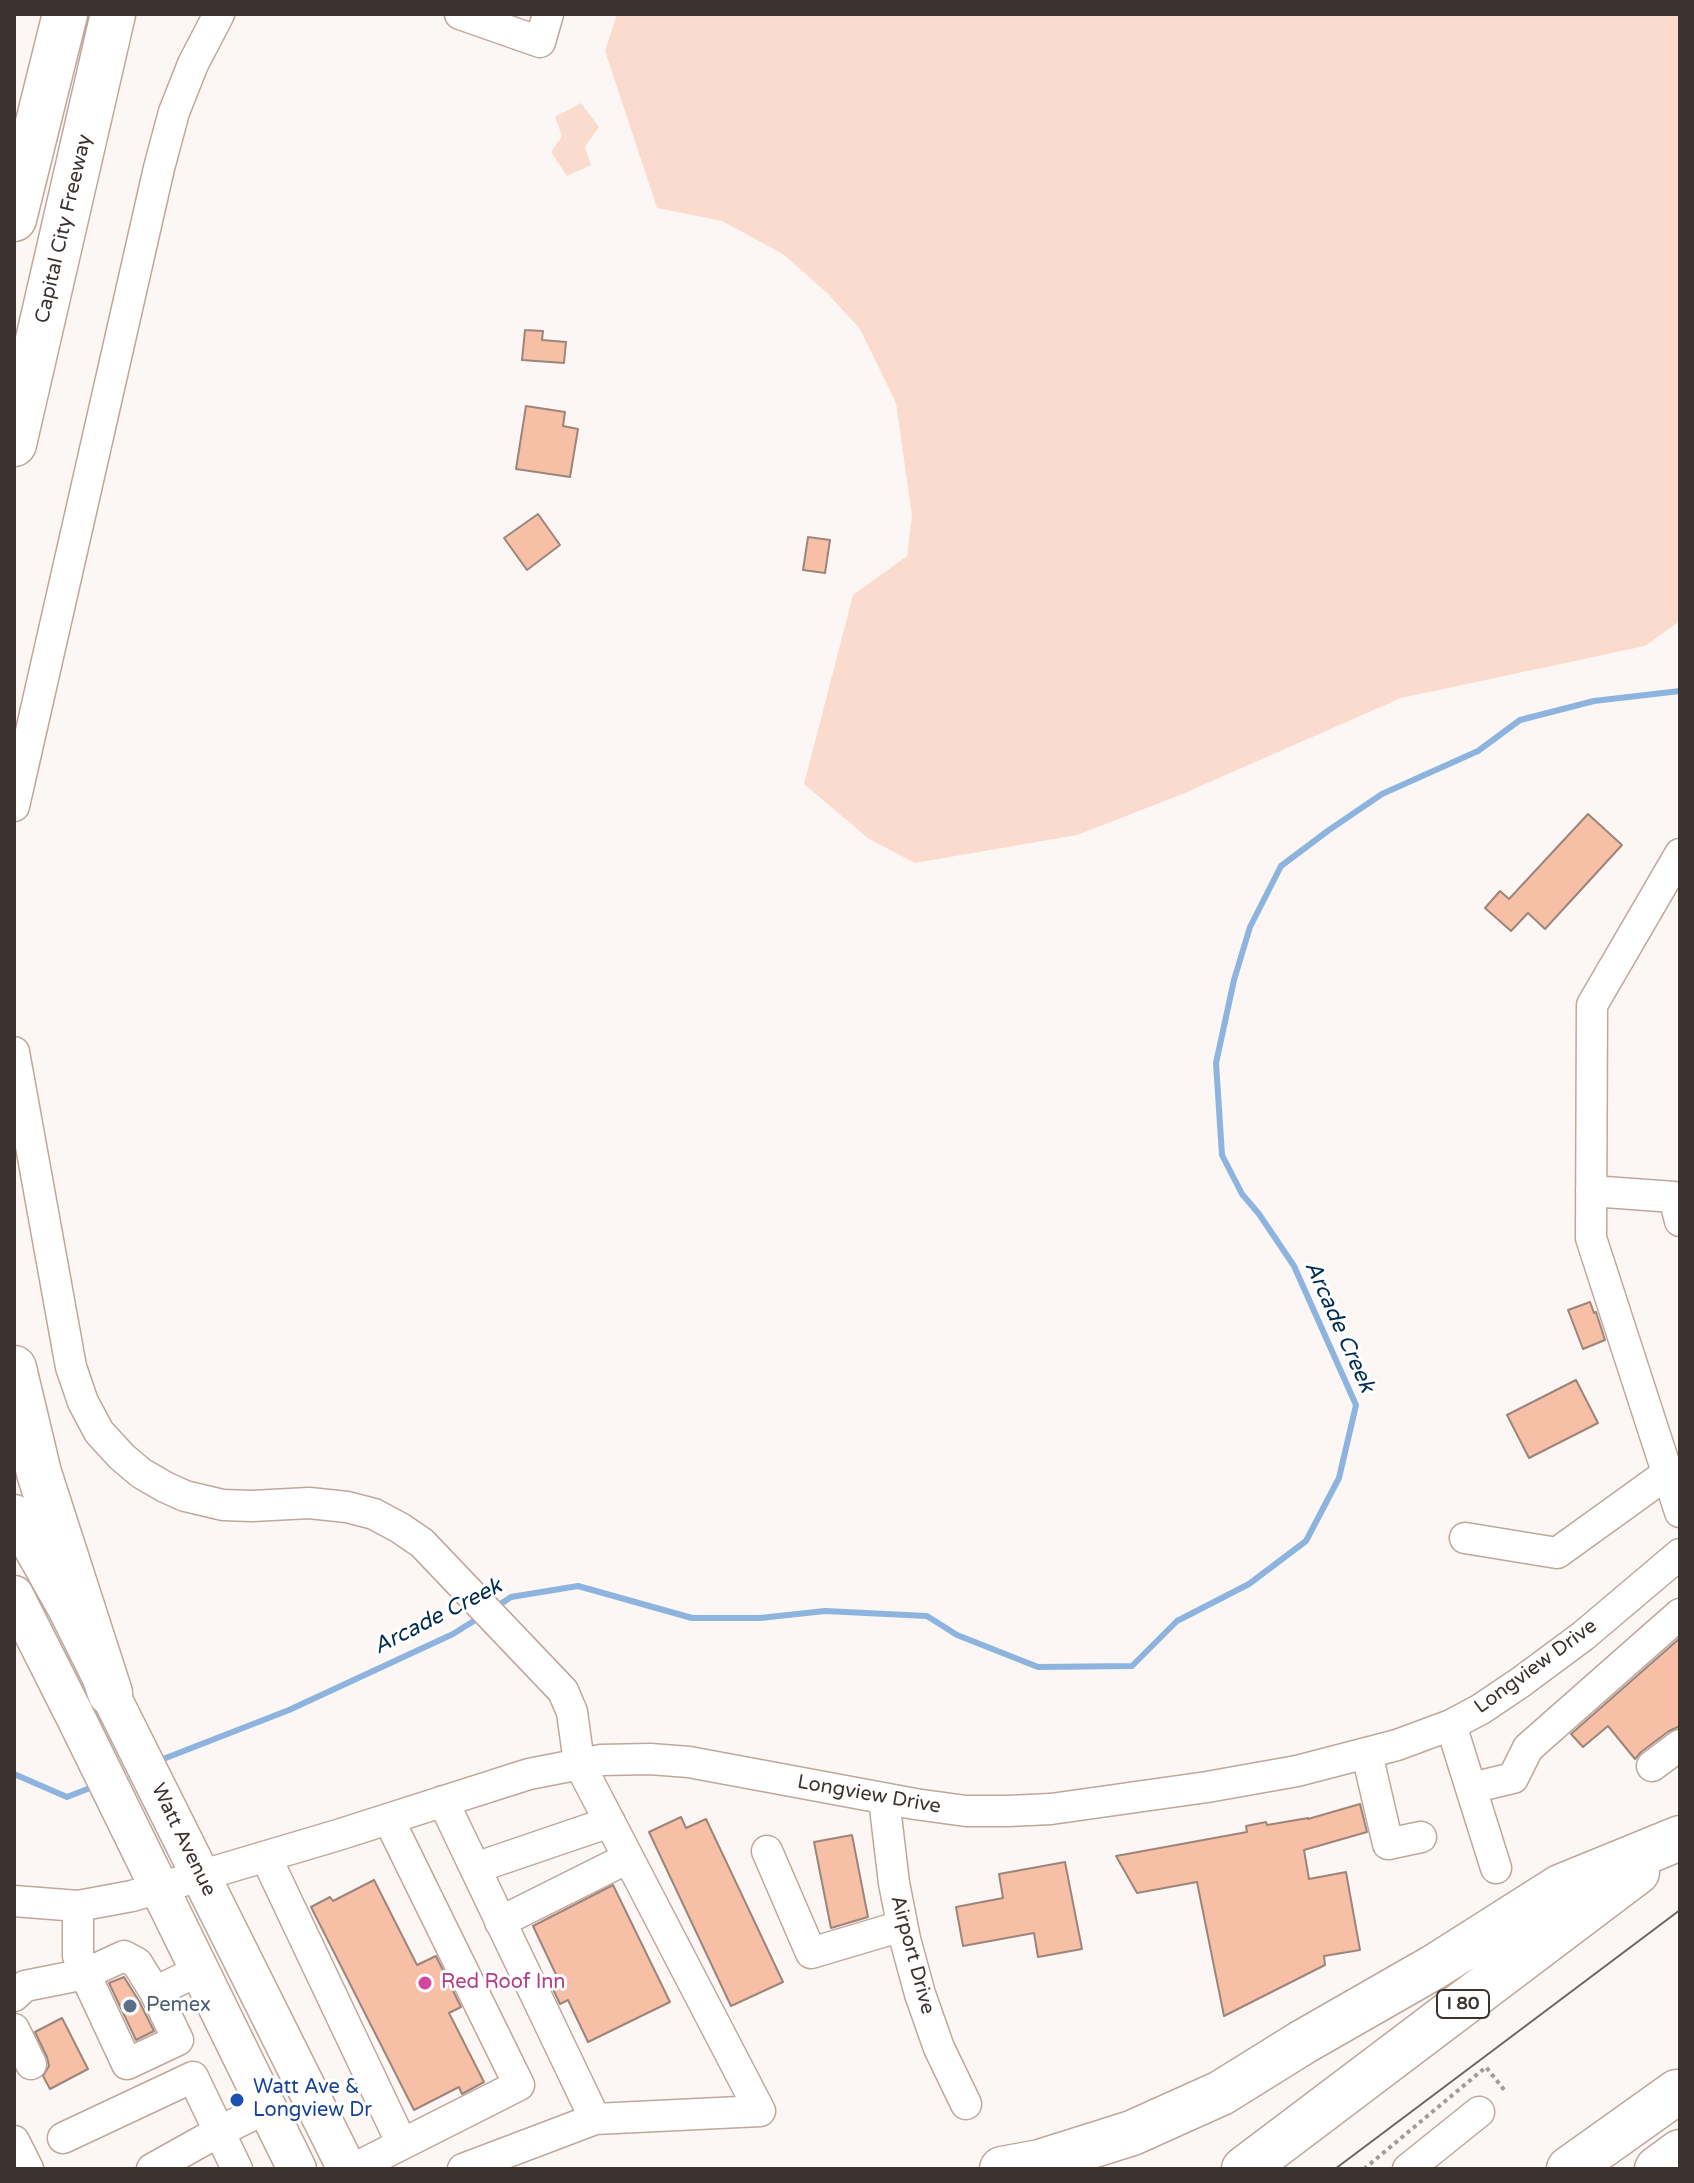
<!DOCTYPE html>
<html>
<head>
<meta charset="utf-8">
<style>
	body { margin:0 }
	#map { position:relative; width:1694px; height:2183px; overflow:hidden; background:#fcf7f5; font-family:"Varela Round",sans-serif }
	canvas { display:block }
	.frame { position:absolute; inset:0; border:16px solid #3c322e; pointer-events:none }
</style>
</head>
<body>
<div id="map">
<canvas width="1694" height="2183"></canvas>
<div class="frame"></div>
</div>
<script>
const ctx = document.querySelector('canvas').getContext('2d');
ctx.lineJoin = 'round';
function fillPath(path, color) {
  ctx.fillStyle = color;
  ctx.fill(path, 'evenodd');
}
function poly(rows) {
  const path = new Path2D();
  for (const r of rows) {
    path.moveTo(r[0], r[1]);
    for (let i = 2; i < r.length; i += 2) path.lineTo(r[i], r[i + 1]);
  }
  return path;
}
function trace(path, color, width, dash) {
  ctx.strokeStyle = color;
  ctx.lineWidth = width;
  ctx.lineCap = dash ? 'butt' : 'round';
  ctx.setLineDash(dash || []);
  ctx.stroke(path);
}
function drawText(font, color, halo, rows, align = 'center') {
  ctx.font = font + ' "Varela Round",sans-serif';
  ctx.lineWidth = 6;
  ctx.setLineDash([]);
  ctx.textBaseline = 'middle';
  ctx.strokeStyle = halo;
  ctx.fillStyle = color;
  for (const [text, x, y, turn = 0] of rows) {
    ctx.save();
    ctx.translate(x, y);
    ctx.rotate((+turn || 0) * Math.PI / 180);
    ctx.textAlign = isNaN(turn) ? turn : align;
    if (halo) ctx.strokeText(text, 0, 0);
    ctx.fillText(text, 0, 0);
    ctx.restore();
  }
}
fillPath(poly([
	[617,14,1680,14,1680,621,1645,646,1401,698,1180,795,1077,835,915,863,869,839,804,784,853,595,907,556,912,516,896,403,860,329,828,294,783,254,722,221,657,208,605,51],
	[581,103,599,127,585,147,591,165,567,176,551,152,562,136,555,117]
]), '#fbdbcd');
trace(poly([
	[496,1607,511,1597,578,1586,692,1618,760,1618,825,1611,927,1616,957,1635,1038,1667,1132,1666,1177,1621,1249,1584,1306,1541,1339,1478,1356,1405,1294,1266,1259,1214,1242,1194,1222,1155,1216,1063,1234,980,1250,927,1281,866,1329,830,1382,794,1478,751,1520,720,1594,701,1680,691],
	[158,1761,289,1710,453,1634,480,1617],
	[14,1774,67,1797,95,1786]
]), '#8cb4de', 6);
const building = poly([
	[525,330,543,331,542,340,566,342,564,363,522,360,525,330],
	[526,406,565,412,563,426,578,429,570,477,516,469,526,406],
	[538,514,560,545,527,570,504,538,538,514],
	[808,537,830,540,825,573,803,570,808,537],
	[1588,814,1622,845,1545,929,1528,913,1511,931,1485,908,1500,891,1509,899,1588,814],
	[1590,1302,1594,1313,1596,1312,1605,1340,1583,1349,1568,1310,1590,1302],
	[1576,1380,1598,1423,1529,1458,1507,1415,1576,1380],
	[1680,1638,1680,1726,1669,1731,1641,1752,1635,1759,1608,1726,1583,1747,1571,1734,1680,1638],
	[1360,1804,1367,1832,1304,1850,1309,1879,1346,1872,1360,1950,1324,1956,1325,1965,1224,2016,1197,1882,1137,1893,1116,1856,1247,1832,1246,1826,1266,1822,1267,1825,1308,1818,1308,1819,1360,1804],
	[681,1817,686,1828,706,1819,783,1982,731,2006,649,1832,681,1817],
	[852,1835,868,1917,831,1928,814,1842,852,1835],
	[1065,1862,1082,1949,1038,1957,1034,1933,963,1946,956,1907,1003,1898,999,1874,1065,1862],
	[374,1880,417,1965,436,1956,461,2007,449,2013,484,2082,462,2094,459,2087,414,2110,311,1907,330,1897,333,1901,374,1880],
	[613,1885,670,2002,588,2042,568,2000,560,2004,552,1987,560,1983,533,1926,613,1885],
	[124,1977,139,2001,154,2031,136,2040,109,1983,124,1977],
	[62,2018,88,2069,50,2089,43,2076,49,2066,47,2057,35,2032,62,2018]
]);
fillPath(building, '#f7bfa5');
trace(building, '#9c857a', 2);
const minor = poly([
	[460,14,540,42,548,14],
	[14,806,159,168,174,112,193,64,219,14],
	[1680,854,1592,1005,1591,1238,1680,1512],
	[14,1052,71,1367,83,1402,99,1432,122,1457,141,1473,165,1487,185,1496,223,1505,252,1506,309,1503,347,1507,374,1514,400,1528,422,1543,563,1691,572,1712,579,1763,760,2111,595,2119,443,1801],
	[1591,1191,1674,1197,1680,1221],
	[1465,1538,1557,1553,1668,1473],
	[1451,1725,1496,1868],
	[1367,1754,1388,1844,1421,1837],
	[1652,1766,1680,1745],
	[1471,1788,1513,1778,1528,1748,1680,1614],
	[884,1799,894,1883,905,1939,920,1994,939,2048,966,2104],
	[767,1851,811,1953,902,1926],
	[266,1857,402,2144],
	[475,1868,610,1822],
	[14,1901,78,1906,132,1896,338,1835,529,1774,601,1760,650,1759,689,1762,915,1804,966,1811,1008,1811,1051,1809,1207,1787,1297,1771,1397,1745,1451,1725,1481,1709,1521,1682,1583,1636,1680,1554],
	[500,1922,628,1858],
	[155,1992,137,1963,124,1956,85,1974,127,2064,178,2040,155,1992,200,1970],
	[14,1996,25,1986,85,1974,78,1956,78,1906],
	[14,2029,31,2064],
	[63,2138,193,2077,237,2169],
	[14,2141,28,2169],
	[152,2169,220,2131,267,2108],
	[353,2169,519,2085,389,1820],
	[463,2169,595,2119],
	[1408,2169,1479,2112]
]);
const major = poly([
	[14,1514,68,1610,347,2169],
	[14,1595,77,1720,297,2169]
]);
const highway = poly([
	[14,219,65,14],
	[14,444,113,14],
	[14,1368,39,1473,110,1693],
	[1002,2169,1040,2162,1132,2133,1221,2093,1303,2042,1434,1967,1560,1887,1680,1838],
	[1244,2169,1637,1872],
	[1569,2169,1677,2092],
	[1657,2169,1680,2152]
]);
trace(minor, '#bfa79c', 33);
trace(major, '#bfa79c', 41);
trace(highway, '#bfa79c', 47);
trace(poly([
	[1364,2169,1486,2067,1506,2092]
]), '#a29b98', 4, [4, 4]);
trace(minor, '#fff', 30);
trace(major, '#fff', 38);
trace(highway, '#fff', 44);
trace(poly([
	[1335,2169,1680,1910]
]), '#6d6460', 2);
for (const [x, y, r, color] of [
	[425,1983,8,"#d1479c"],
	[130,2006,8,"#5c6f8a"],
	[237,2100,8,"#1a4fb4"]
]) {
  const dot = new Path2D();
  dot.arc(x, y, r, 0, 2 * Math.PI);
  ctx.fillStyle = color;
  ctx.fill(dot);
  trace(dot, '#fff', 3);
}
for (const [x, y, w] of [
	[1463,2004,52]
]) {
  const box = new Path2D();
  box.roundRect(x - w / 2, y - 14, w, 28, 6);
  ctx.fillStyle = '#fff';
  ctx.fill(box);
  trace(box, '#3c322e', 2);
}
drawText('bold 18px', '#3c322e', null, [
	["I 80",1463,2004]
]);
drawText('20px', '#3c322e', '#fff', [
	["Capital City Freeway",64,229,-77],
	["Longview Drive",1536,1667,-36],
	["Longview Drive",869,1795,10],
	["Watt Avenue",183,1840,64],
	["Airport Drive",912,1955,75]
]);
drawText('20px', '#b23c85', '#fff', [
	["Red Roof Inn",441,1983]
], 'left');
drawText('20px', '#4e5e75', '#fff', [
	["Pemex",146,2006]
], 'left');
drawText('20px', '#164399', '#fff', [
	["Watt Ave &",253,2088],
	["Longview Dr",253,2111]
], 'left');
drawText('italic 22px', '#002d53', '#fff', [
	["Arcade Creek",1339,1327,66],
	["Arcade Creek",438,1617,-27]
]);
</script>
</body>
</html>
